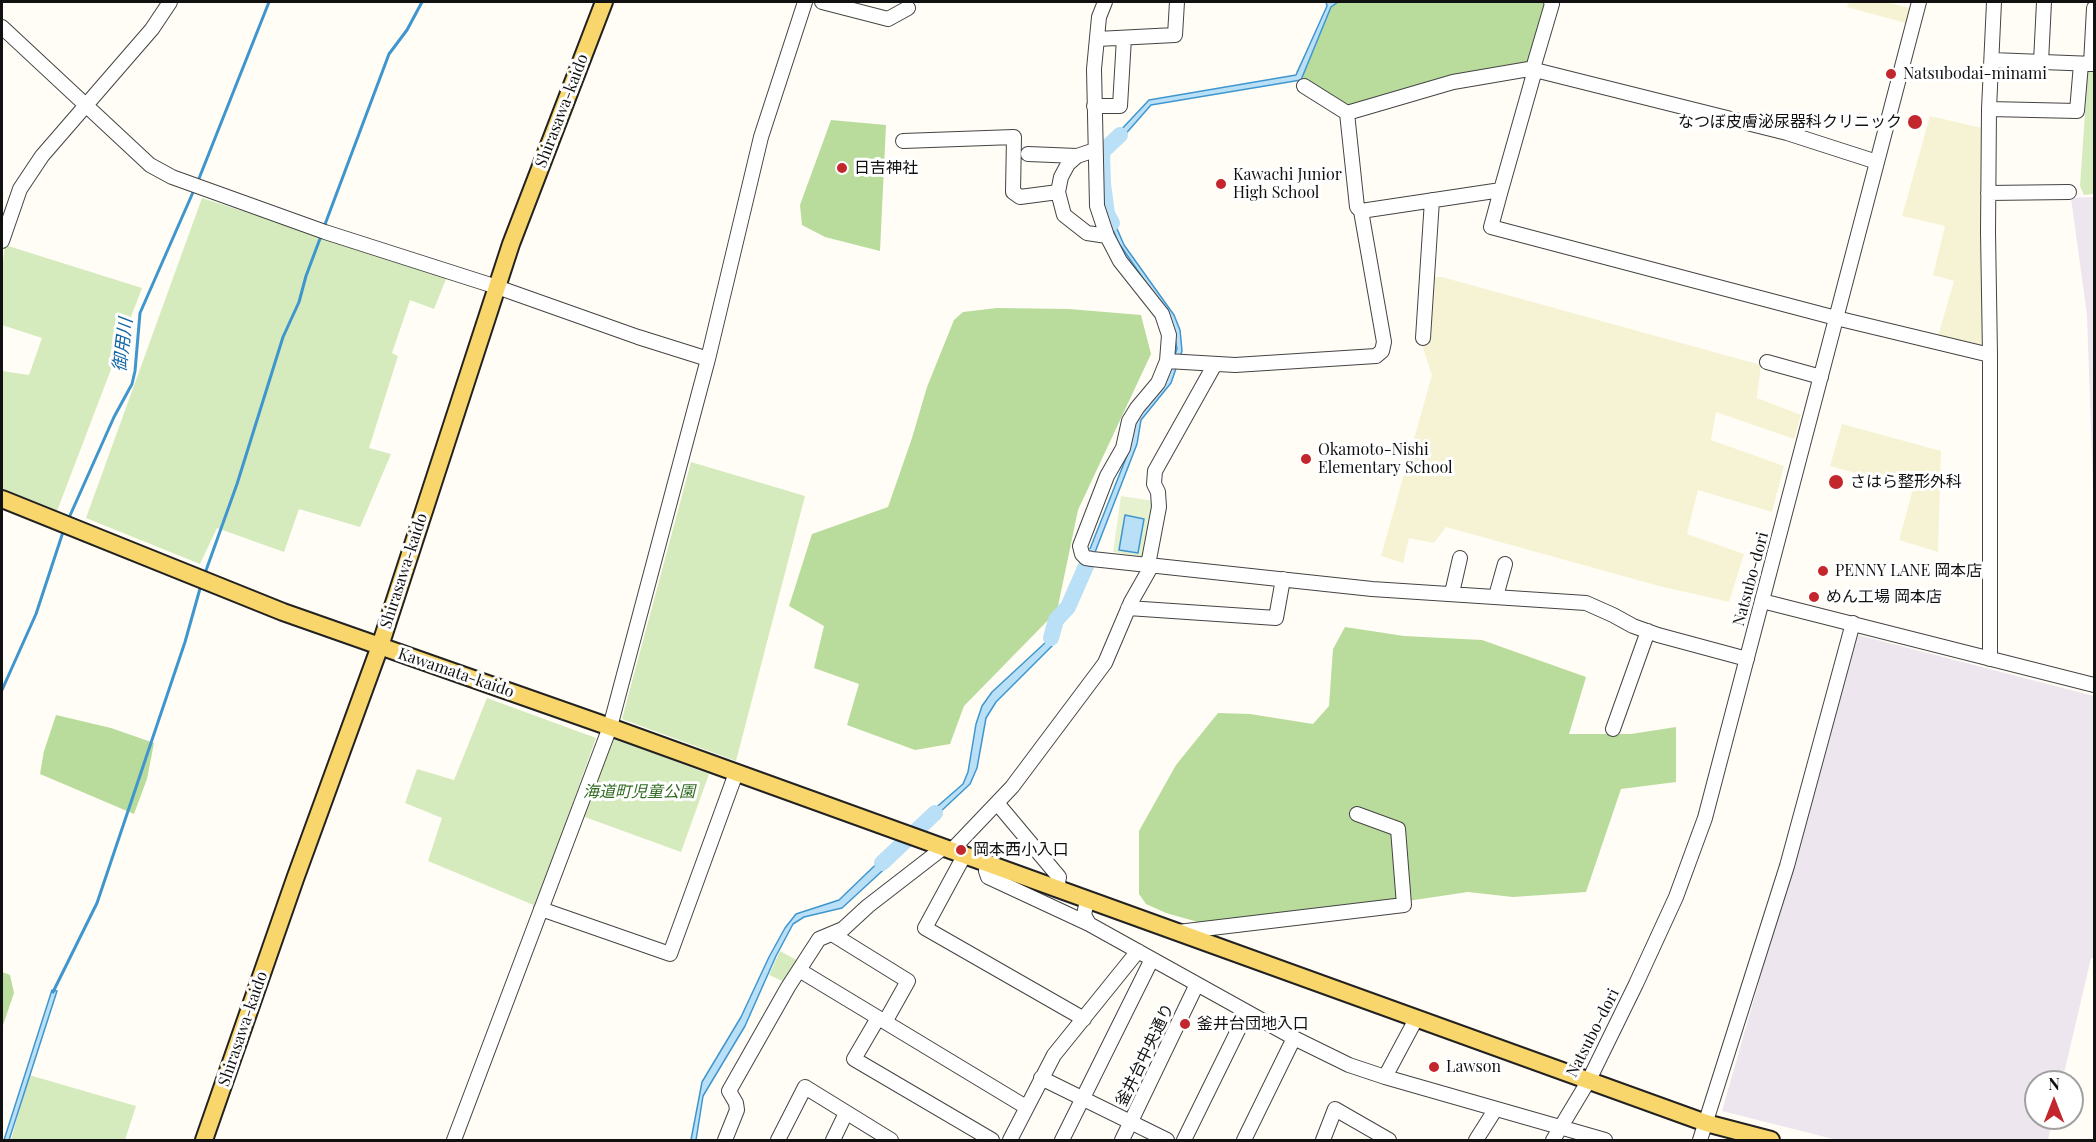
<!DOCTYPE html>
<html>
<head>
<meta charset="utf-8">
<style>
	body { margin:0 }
	#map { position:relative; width:2096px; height:1142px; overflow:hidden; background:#fffdf5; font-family:"Playfair Display",serif }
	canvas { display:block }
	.frame { position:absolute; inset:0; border:3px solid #111; pointer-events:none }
	.north { position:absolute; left:2024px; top:1070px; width:60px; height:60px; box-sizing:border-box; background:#fff; border:2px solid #a0a0a0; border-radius:50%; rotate:0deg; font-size:16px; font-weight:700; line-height:24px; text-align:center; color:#111 }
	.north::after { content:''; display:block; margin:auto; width:21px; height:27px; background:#c4262e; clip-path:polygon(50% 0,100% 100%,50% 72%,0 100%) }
</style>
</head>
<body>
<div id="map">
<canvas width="2096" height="1142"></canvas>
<div class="frame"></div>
<div class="north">N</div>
</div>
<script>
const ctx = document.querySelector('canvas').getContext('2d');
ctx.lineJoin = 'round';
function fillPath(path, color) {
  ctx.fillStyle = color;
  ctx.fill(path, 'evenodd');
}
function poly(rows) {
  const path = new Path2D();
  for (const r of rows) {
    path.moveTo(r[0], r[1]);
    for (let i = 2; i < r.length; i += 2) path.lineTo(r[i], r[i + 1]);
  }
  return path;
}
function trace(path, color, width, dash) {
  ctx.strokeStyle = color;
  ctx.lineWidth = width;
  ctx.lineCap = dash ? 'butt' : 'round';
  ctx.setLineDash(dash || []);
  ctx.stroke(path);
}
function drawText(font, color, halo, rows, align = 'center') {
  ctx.font = font + ' "Playfair Display","Noto Sans JP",serif';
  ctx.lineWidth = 6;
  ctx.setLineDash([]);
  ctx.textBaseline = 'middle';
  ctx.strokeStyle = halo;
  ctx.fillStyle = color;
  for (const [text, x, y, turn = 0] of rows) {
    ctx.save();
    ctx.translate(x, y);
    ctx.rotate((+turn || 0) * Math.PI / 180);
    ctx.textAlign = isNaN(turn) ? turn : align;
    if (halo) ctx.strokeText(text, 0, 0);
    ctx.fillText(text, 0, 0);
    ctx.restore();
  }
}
fillPath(poly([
	[2094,197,2094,515,2087,315,2071,198],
	[1858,635,2094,696,2094,958,2091,958,2062,1082,2036,1082,2036,1118,2053,1118,2048,1140,1837,1140,1722,1111]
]), '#eee6ef');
fillPath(poly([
	[1849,2,1886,2,1913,9,1909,24,1847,7],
	[1930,116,1982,128,1986,347,1938,336,1954,281,1933,275,1945,226,1902,216],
	[1427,277,1442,277,1761,365,1757,398,1801,415,1794,439,1716,412,1711,440,1784,466,1772,512,1698,490,1687,534,1744,554,1729,602,1659,586,1446,527,1434,543,1409,538,1403,563,1381,556,1432,375,1422,345],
	[1842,424,1941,451,1938,552,1899,540,1913,489,1830,466]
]), '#f6f3d4');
fillPath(poly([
	[2088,70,2094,70,2094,194,2084,195,2080,186],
	[202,198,413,266,448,274,434,309,410,300,392,353,398,356,369,448,391,454,360,527,299,509,284,552,217,528,200,564,86,518],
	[5,245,142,288,57,511,2,490,2,371,29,375,42,338,2,325,2,270],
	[691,462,805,496,736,761,622,719],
	[487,698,596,738,536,906,428,861,442,818,405,803,417,769,454,780],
	[613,738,709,774,681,852,582,816],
	[780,951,800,962,787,983,769,975],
	[29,1075,136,1106,125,1140,11,1140]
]), '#d5ebbd');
fillPath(poly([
	[1331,2,1551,2,1534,65,1347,113,1296,72],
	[831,120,886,125,880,251,825,237,802,225,800,205],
	[997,308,1069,309,1141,315,1151,354,1078,510,1057,611,964,706,950,744,915,750,847,725,859,684,814,668,824,626,789,606,812,534,888,507,912,438,927,387,954,320,963,312],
	[1345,627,1404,636,1482,640,1586,677,1569,734,1631,734,1676,727,1676,782,1621,789,1586,892,1513,897,1468,892,1326,913,1212,926,1166,913,1146,904,1139,894,1139,831,1176,765,1218,713,1250,714,1313,724,1329,706,1333,649],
	[56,715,111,728,154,743,147,779,134,814,40,774,44,751],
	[2,972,10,975,14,993,2,1028]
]), '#b9dc9c');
fillPath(poly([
	[1121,496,1154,501,1144,558,1113,552]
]), '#e6f2cf');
const water = poly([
	[1326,2,1338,2,1331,7,1301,80,1151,105,1108,154,1108,208,1124,245,1174,315,1180,330,1182,351,1171,383,1141,420,1137,444,1085,578,1080,574,1130,448,1133,430,1140,412,1170,367,1177,349,1172,323,1160,303,1118,242,1106,212,1103,149,1149,100,1296,75,1327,6,1326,2],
	[1125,515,1144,519,1138,553,1119,550,1125,515],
	[1055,617,1062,620,1052,646,996,702,986,718,977,768,970,784,922,829,916,825,963,784,968,772,976,724,982,706,992,692,1046,642,1055,617],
	[895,846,905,850,842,908,804,917,793,924,776,956,745,1026,703,1096,696,1140,691,1140,702,1082,741,1017,769,957,785,928,796,914,839,900,895,846],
	[52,990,57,991,9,1140,4,1140,52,990]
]);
fillPath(water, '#b9e0f7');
trace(water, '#3f96cf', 1.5);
trace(poly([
	[198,181,269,2],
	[324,227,389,54,407,30,422,2],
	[68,520,114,417,132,384,135,371,140,313,194,190],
	[204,576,237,484,283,337,299,302,306,276,321,236],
	[2,690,36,614,64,529],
	[53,992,97,903,185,642,201,585]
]), '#3f96cf', 3);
trace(poly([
	[1112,223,1107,214,1103,184,1102,152,1120,135],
	[1051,638,1056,620,1068,607,1090,557],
	[882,863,935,813]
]), '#b9e0f7', 16);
const minor = poly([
	[822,2,888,19,908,8],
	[1105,2,1099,17,1094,69,1097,206,1107,236,1120,261,1162,314,1169,335,1167,361,1158,383,1137,408,1129,421,1123,448,1107,476,1080,546,1082,554,1086,558,1092,559,1372,589,1586,603,1613,615,1633,626,1658,635,1747,659],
	[1994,2,1989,109,2077,111,2081,64],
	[2,27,150,165,172,177,325,232,497,287,638,337,708,359,610,727,454,1140],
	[1097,39,1175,35,1177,2],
	[1992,60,2094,64],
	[2041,62,2044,2],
	[2091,64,2094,8],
	[1304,86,1347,113,1453,82,1529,69,1535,70,1534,65,1552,4,1551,2],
	[1094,106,1120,106,1124,38],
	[1989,109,1988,232,1990,355,1990,659],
	[903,141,1014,137,1013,192,1020,197,1058,192,1064,215,1087,233,1107,236],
	[1028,154,1077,156],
	[1501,190,1535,70,1787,133,1877,162],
	[1058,192,1061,177,1068,164,1077,156,1095,150],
	[1988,193,2069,192],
	[1361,211,1501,190,1491,227,1836,318,1990,355],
	[2,241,20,189,42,156,152,29,170,2],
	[1423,338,1432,200],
	[708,359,761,137,805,2],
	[1167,361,1235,365,1376,356,1382,351,1384,342,1361,211,1357,207,1347,113],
	[1767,362,1821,377],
	[1148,565,1159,507,1158,492,1154,484,1155,471,1215,364],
	[1452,593,1460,558],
	[1496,596,1505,564],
	[1762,601,2094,685],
	[1128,608,1276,618,1283,579],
	[1613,729,1648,631],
	[997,803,1059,877,1057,889],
	[951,851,1012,787,1105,663,1131,602,1152,565],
	[964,856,925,928,1084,1019],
	[987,864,986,871,988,877,1089,924],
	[1087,900,1084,915,1089,924,1294,1038,1349,1065,1385,1077],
	[541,909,670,954,736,773],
	[1178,932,1404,905,1398,829,1357,814],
	[832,934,908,981,885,1022],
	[799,970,1026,1107],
	[878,1018,854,1059,992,1140],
	[1416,1019,1385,1077,1605,1140],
	[1041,1078,1167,1140],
	[725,1140,737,1110,736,1103,729,1091,788,987,819,939,843,929,868,906,943,848],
	[778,1140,805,1087,891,1140],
	[833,1140,846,1113],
	[1010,1140,1054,1055,1138,951],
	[1062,1140,1152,959],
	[1122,1140,1197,984],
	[1184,1140,1247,1012],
	[1244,1140,1294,1038],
	[1323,1140,1335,1109,1389,1140],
	[1476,1140,1495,1110],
	[1553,1140,1589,1080,1636,984,1676,897,1705,818,1919,2],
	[1700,1140,1787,866,1853,623]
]);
const major = poly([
	[2,499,283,612,610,727,1706,1123,1771,1140],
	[204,1140,295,879,380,646,511,244,604,2]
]);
trace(minor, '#444', 16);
trace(major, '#222', 20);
trace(minor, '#fff', 14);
trace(major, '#f9d66b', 16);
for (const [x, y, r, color] of [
	[1891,74,6,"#c4262e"],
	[1915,122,8,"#c4262e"],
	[842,168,6,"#c4262e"],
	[1221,184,6,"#c4262e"],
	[1306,459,6,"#c4262e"],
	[1836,482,8,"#c4262e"],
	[1823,571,6,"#c4262e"],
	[1814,597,6,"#c4262e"],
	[961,850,6,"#c4262e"],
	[1185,1024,6,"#c4262e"],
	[1434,1067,6,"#c4262e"]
]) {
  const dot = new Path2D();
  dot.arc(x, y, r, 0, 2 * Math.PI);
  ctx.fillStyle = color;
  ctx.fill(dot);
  trace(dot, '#fff', 2);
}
drawText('16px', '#111', '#fff', [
	["Natsubodai-minami",1903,74],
	["なつぼ皮膚泌尿器科クリニック",1902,122,"right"],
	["日吉神社",854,168],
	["Kawachi Junior",1233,175],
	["High School",1233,193],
	["Okamoto-Nishi",1318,450],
	["Elementary School",1318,468],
	["さはら整形外科",1850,482],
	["PENNY LANE 岡本店",1835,571],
	["めん工場 岡本店",1826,597],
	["岡本西小入口",973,850],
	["釜井台団地入口",1197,1024],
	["Lawson",1446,1067]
], 'left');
drawText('16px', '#111', '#fff', [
	["Shirasawa-kaido",562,111,-69],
	["Shirasawa-kaido",404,571,-72],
	["Natsubo-dori",1751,579,-75],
	["Kawamata-kaido",456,673,19],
	["Shirasawa-kaido",243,1029,-71],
	["Natsubo-dori",1593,1033,-63],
	["釜井台中央通り",1145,1055,-64]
]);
drawText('italic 16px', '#2f6b1f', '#fff', [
	["海道町児童公園",639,792]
]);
drawText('italic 18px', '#1768a6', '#fff', [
	["御用川",123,345,-83]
]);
</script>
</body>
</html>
